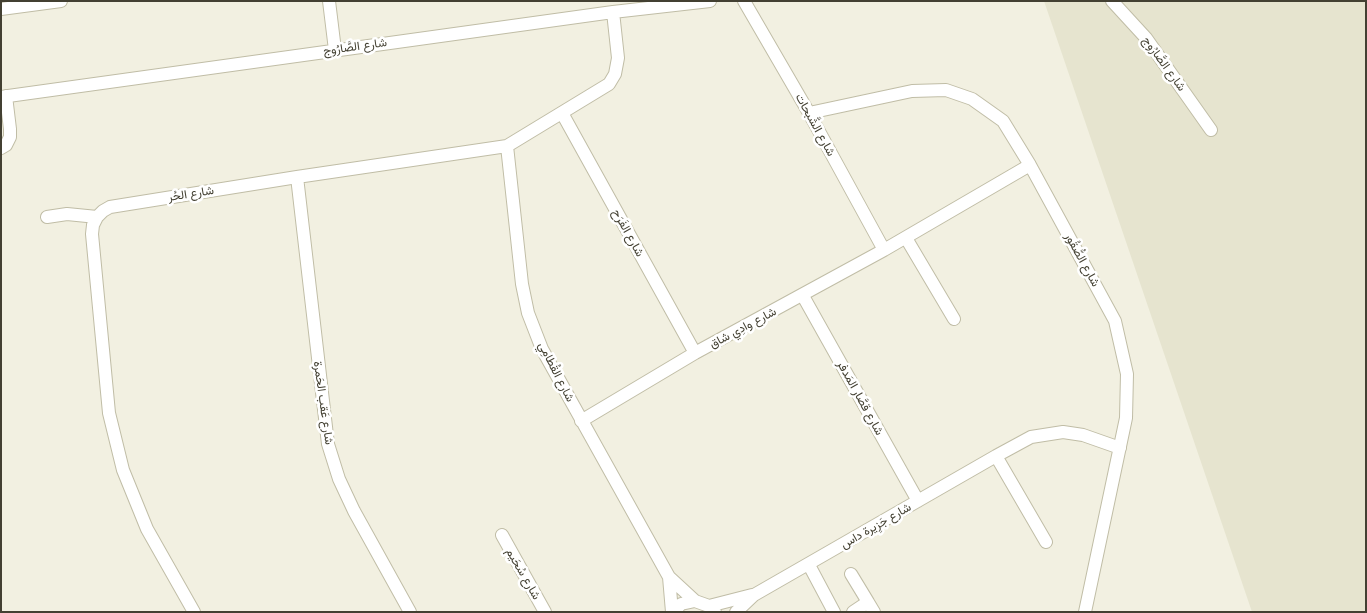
<!DOCTYPE html>
<html>
<head>
<meta charset="utf-8">
<style>
	body { margin:0 }
	#map { position:relative; width:1367px; height:613px; overflow:hidden; background:#f2f0e1; font-family:"Open Sans",sans-serif }
	canvas { display:block }
	.frame { position:absolute; inset:0; border:2px solid #434032; pointer-events:none }
</style>
</head>
<body>
<div id="map">
<canvas width="1367" height="613"></canvas>
<div class="frame"></div>
</div>
<script>
const ctx = document.querySelector('canvas').getContext('2d');
ctx.lineJoin = 'round';
function fillPath(path, color) {
  ctx.fillStyle = color;
  ctx.fill(path, 'evenodd');
}
function poly(rows) {
  const path = new Path2D();
  for (const r of rows) {
    path.moveTo(r[0], r[1]);
    for (let i = 2; i < r.length; i += 2) path.lineTo(r[i], r[i + 1]);
  }
  return path;
}
function trace(path, color, width, dash) {
  ctx.strokeStyle = color;
  ctx.lineWidth = width;
  ctx.lineCap = dash ? 'butt' : 'round';
  ctx.setLineDash(dash || []);
  ctx.stroke(path);
}
function drawText(font, color, halo, rows, align = 'center') {
  ctx.font = font + ' "Open Sans",Vazirmatn,sans-serif';
  ctx.lineWidth = 5;
  ctx.setLineDash([]);
  ctx.textBaseline = 'middle';
  ctx.strokeStyle = halo;
  ctx.fillStyle = color;
  for (const [text, x, y, turn = 0] of rows) {
    ctx.save();
    ctx.translate(x, y);
    ctx.rotate((+turn || 0) * Math.PI / 180);
    ctx.textAlign = isNaN(turn) ? turn : align;
    if (halo) ctx.strokeText(text, 0, 0);
    ctx.fillText(text, 0, 0);
    ctx.restore();
  }
}
fillPath(poly([
	[1044,1,1366,1,1366,612,1252,612]
]), '#e6e4cf');
const minor = poly([
	[329,1,335,50],
	[744,1,809,113,884,250],
	[1112,1,1146,38,1211,130],
	[1,9,61,1],
	[1,97,613,12,710,1],
	[562,113,695,353],
	[809,113,912,91,946,90,972,99,1003,121,1030,165,1115,321,1127,374,1126,418,1085,612],
	[507,146,522,284,528,313,542,349,669,577,695,601],
	[1,148,6,145,10,137,10,129,6,96],
	[297,177,328,444,339,479,354,511,410,612],
	[47,217,67,214,97,217],
	[906,238,954,319],
	[803,296,918,501],
	[581,421,695,353,884,250,1030,165],
	[996,456,1046,542],
	[502,535,545,612],
	[809,565,834,612],
	[851,574,868,602],
	[669,577,672,612],
	[709,606,752,595],
	[194,612,147,529,123,470,109,413,92,234,93,225,97,217,103,211,110,207,297,177,507,146,609,84,615,74,618,58,613,12],
	[674,612,681,604,695,601,709,606,715,612],
	[736,612,754,595,996,456,1031,437,1063,432,1083,435,1120,448],
	[853,612,868,602,874,612]
]);
trace(minor, '#c0bda6', 14);
trace(minor, '#fff', 12);
drawText('12px', '#434032', '#fff', [
	["شارع الصَّارُوج",355,47,-8],
	["شارع الصَّارُوج",1164,64,54],
	["شارع الشَّبحات",815,125,61],
	["شارع الحُر",191,194,-9],
	["شارع الفَرَح",628,233,61],
	["شارع الصُّقُور",1082,260,61],
	["شارع وادِي شاق",743,328,-28],
	["شارع القُطامِي",556,372,63],
	["شارع قصَّار المَدفر",860,398,61],
	["شارع عَقب الحَمرة",323,403,82],
	["شارع جَزِيرة داس",876,526,-30],
	["شارع سُحَيم",523,574,60]
]);
</script>
</body>
</html>
